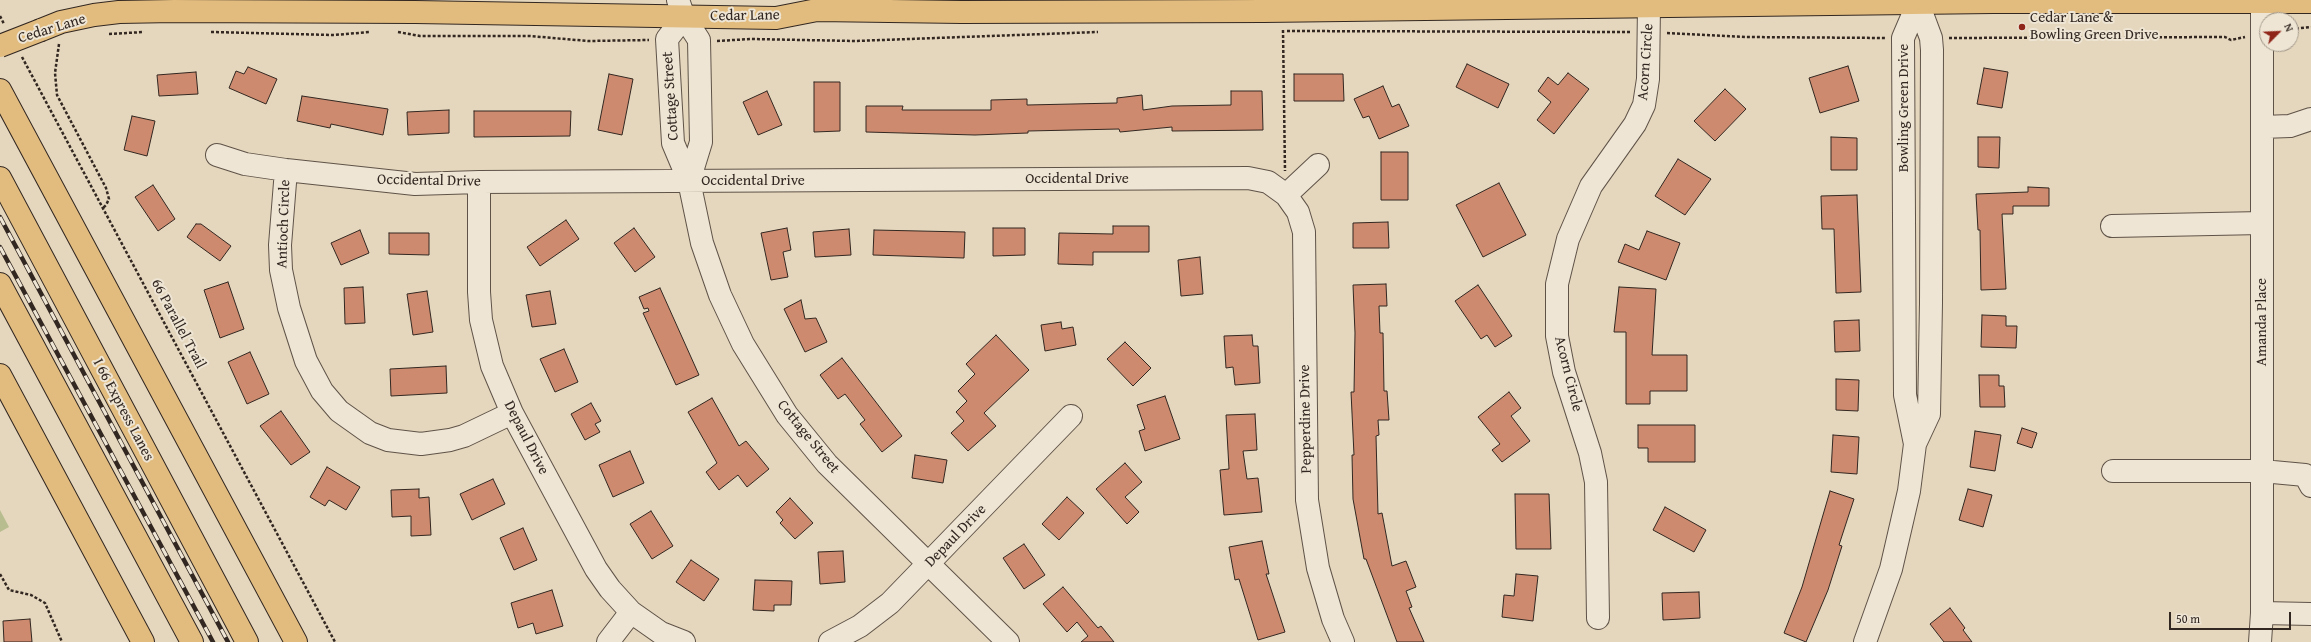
<!DOCTYPE html>
<html>
<head>
<meta charset="utf-8">
<style>
	body { margin:0 }
	#map { position:relative; width:2311px; height:642px; overflow:hidden; background:#e5d7bd; font-family:"Gentium Book Plus",serif }
	canvas { display:block }
	.north { position:absolute; left:2259px; top:12px; width:40px; height:40px; box-sizing:border-box; background:#eee5d4; border:1px solid #a3998c; border-radius:50%; rotate:66deg; font-size:11px; font-weight:700; line-height:16px; text-align:center; color:#322721 }
	.north::after { content:''; display:block; margin:auto; width:14px; height:18px; background:#8f2418; clip-path:polygon(50% 0,100% 100%,50% 72%,0 100%) }
	.scale { position:absolute; left:2169px; top:612px; width:122px; height:18px; box-sizing:border-box; border:2px solid #322721; border-top:0; padding-left:5px; font-size:12px; line-height:14px; white-space:nowrap; color:#322721; -webkit-text-stroke:3px #eee5d4; paint-order:stroke }
</style>
</head>
<body>
<div id="map">
<canvas width="2311" height="642"></canvas>
<div class="north">N</div>
<div class="scale">50 m</div>
</div>
<script>
const ctx = document.querySelector('canvas').getContext('2d');
ctx.lineJoin = 'round';
function fillPath(path, color) {
  ctx.fillStyle = color;
  ctx.fill(path, 'evenodd');
}
function poly(rows) {
  const path = new Path2D();
  for (const r of rows) {
    path.moveTo(r[0], r[1]);
    for (let i = 2; i < r.length; i += 2) path.lineTo(r[i], r[i + 1]);
  }
  return path;
}
function trace(path, color, width, dash) {
  ctx.strokeStyle = color;
  ctx.lineWidth = width;
  ctx.lineCap = dash ? 'butt' : 'round';
  ctx.setLineDash(dash || []);
  ctx.stroke(path);
}
function drawText(font, color, halo, rows, align = 'center') {
  ctx.font = font + ' "Gentium Book Plus",serif';
  ctx.lineWidth = 4;
  ctx.setLineDash([]);
  ctx.textBaseline = 'middle';
  ctx.strokeStyle = halo;
  ctx.fillStyle = color;
  for (const [text, x, y, turn = 0] of rows) {
    ctx.save();
    ctx.translate(x, y);
    ctx.rotate((+turn || 0) * Math.PI / 180);
    ctx.textAlign = isNaN(turn) ? turn : align;
    if (halo) ctx.strokeText(text, 0, 0);
    ctx.fillText(text, 0, 0);
    ctx.restore();
  }
}
fillPath(poly([
	[0,510,9,527,0,532]
]), '#b7bd8f');
const building = poly([
	[1467,64,1509,84,1498,108,1456,87,1467,64],
	[1848,66,1859,101,1820,113,1809,78,1848,66],
	[248,67,277,79,266,104,229,88,236,71,244,74,248,67],
	[1984,68,2008,72,2002,108,1977,104,1984,68],
	[196,72,198,94,159,96,157,75,196,72],
	[1568,73,1589,89,1554,134,1537,120,1551,102,1538,91,1548,77,1558,85,1568,73],
	[609,74,633,79,622,135,598,130,609,74],
	[1294,74,1343,74,1344,101,1294,101,1294,74],
	[814,82,840,82,840,131,814,132,814,82],
	[1383,86,1392,107,1399,104,1409,126,1379,139,1369,116,1363,118,1354,99,1383,86],
	[1725,89,1746,109,1715,141,1694,121,1725,89],
	[767,91,782,125,758,135,743,102,767,91],
	[1231,91,1262,91,1263,130,1172,131,1172,127,1120,132,1119,129,1028,131,1028,133,975,135,866,132,866,106,903,106,902,110,991,110,991,100,1027,99,1027,105,1117,103,1117,98,1142,95,1143,110,1172,106,1231,105,1231,91],
	[302,96,388,109,383,135,331,124,330,128,297,121,302,96],
	[449,110,449,133,408,135,407,112,449,110],
	[474,111,571,111,570,136,474,137,474,111],
	[132,116,155,121,147,156,124,150,132,116],
	[1831,137,1857,138,1857,170,1831,170,1831,137],
	[1978,137,2000,137,1999,168,1978,167,1978,137],
	[1381,152,1408,152,1408,200,1381,200,1381,152],
	[1678,159,1711,179,1685,215,1655,196,1678,159],
	[1499,183,1526,235,1483,257,1456,205,1499,183],
	[153,185,175,219,158,231,135,197,153,185],
	[2028,187,2049,188,2049,206,2013,206,2013,214,2002,214,2006,289,1981,290,1980,230,1978,230,1976,194,2028,192,2028,187],
	[1857,195,1861,292,1836,293,1834,229,1822,229,1821,196,1857,195],
	[566,220,579,239,540,266,527,247,566,220],
	[1388,222,1389,248,1353,248,1353,223,1388,222],
	[196,224,201,224,231,246,220,261,187,237,196,224],
	[1113,226,1149,226,1149,252,1093,252,1093,265,1058,264,1059,233,1113,234,1113,226],
	[634,228,655,257,635,272,614,243,634,228],
	[787,228,791,250,783,252,788,277,771,280,761,233,787,228],
	[993,228,1025,228,1025,255,993,256,993,228],
	[849,229,851,255,815,257,813,232,849,229],
	[360,230,369,253,341,265,331,243,360,230],
	[874,230,965,232,964,258,873,255,874,230],
	[1647,231,1680,243,1666,280,1618,262,1625,244,1639,250,1647,231],
	[389,233,429,233,429,255,389,254,389,233],
	[1200,257,1203,294,1181,296,1178,260,1200,257],
	[228,282,244,329,220,338,204,290,228,282],
	[1386,284,1387,306,1379,306,1380,333,1383,333,1384,391,1387,391,1389,420,1378,420,1379,435,1376,436,1378,514,1382,513,1392,566,1406,561,1416,587,1406,591,1412,607,1409,608,1424,642,1397,642,1366,559,1364,559,1353,499,1352,455,1354,455,1351,392,1354,392,1355,333,1353,285,1386,284],
	[1478,285,1512,336,1495,347,1487,335,1481,339,1455,301,1478,285],
	[363,287,365,323,345,324,344,288,363,287],
	[1619,287,1656,289,1652,355,1687,355,1687,391,1650,391,1650,404,1626,404,1626,332,1614,332,1619,287],
	[660,288,699,375,676,385,643,313,649,311,648,308,644,309,639,297,660,288],
	[427,291,433,332,413,335,407,294,427,291],
	[550,291,556,324,532,327,526,295,550,291],
	[801,300,805,319,816,318,827,342,805,352,784,309,801,300],
	[1982,315,2006,316,2006,326,2017,326,2016,348,1981,347,1982,315],
	[1859,320,1860,351,1835,352,1834,321,1859,320],
	[1061,322,1062,329,1073,327,1076,345,1045,351,1041,325,1061,322],
	[996,335,1029,370,984,413,996,426,968,451,951,433,964,421,956,412,967,401,958,391,975,374,966,364,996,335],
	[1252,335,1253,346,1258,346,1260,383,1235,385,1233,367,1226,368,1224,336,1252,335],
	[1125,342,1151,368,1133,386,1107,359,1125,342],
	[564,349,578,382,555,392,540,359,564,349],
	[250,352,269,394,247,404,228,362,250,352],
	[842,358,902,436,882,452,860,424,865,420,845,394,838,399,820,375,842,358],
	[446,366,447,393,391,396,390,369,446,366],
	[1979,375,1999,375,1999,386,2004,386,2005,407,1980,407,1979,375],
	[1836,379,1859,380,1858,411,1836,410,1836,379],
	[1509,392,1521,408,1511,416,1530,441,1502,462,1492,450,1500,444,1478,417,1509,392],
	[1165,396,1180,439,1145,451,1139,431,1145,429,1137,405,1165,396],
	[712,398,739,446,746,441,769,469,747,487,738,475,719,490,706,472,717,463,688,412,712,398],
	[591,403,601,421,595,424,600,432,585,440,571,414,591,403],
	[281,411,310,452,291,465,260,426,281,411],
	[1255,414,1257,450,1243,451,1247,479,1258,478,1262,512,1224,515,1220,470,1229,469,1226,415,1255,414],
	[1638,425,1695,425,1695,462,1648,462,1648,448,1638,448,1638,425],
	[2022,428,2037,433,2032,448,2017,443,2022,428],
	[1975,431,2001,435,1995,471,1970,467,1975,431],
	[1833,435,1859,437,1857,474,1831,472,1833,435],
	[630,451,644,483,613,497,599,465,630,451],
	[915,455,947,460,943,483,912,478,915,455],
	[1125,463,1142,482,1125,497,1139,512,1127,524,1096,489,1125,463],
	[327,467,360,487,346,510,329,500,325,506,310,497,327,467],
	[493,479,505,504,472,520,460,494,493,479],
	[419,489,419,498,429,497,431,535,411,536,411,516,392,517,391,490,419,489],
	[1968,489,1992,495,1983,527,1959,520,1968,489],
	[1830,491,1854,499,1839,545,1842,546,1828,590,1806,642,1784,633,1802,587,1830,491],
	[1515,494,1549,494,1551,549,1516,549,1515,494],
	[1067,497,1084,513,1059,540,1042,524,1067,497],
	[790,498,813,523,795,539,780,523,783,520,776,512,790,498],
	[1665,507,1706,530,1694,552,1653,530,1665,507],
	[651,511,673,546,652,559,630,524,651,511],
	[523,528,537,560,514,570,500,538,523,528],
	[1262,541,1269,574,1266,574,1285,632,1258,640,1239,579,1235,580,1229,547,1262,541],
	[1024,544,1045,575,1024,589,1003,558,1024,544],
	[843,551,845,582,820,584,818,552,843,551],
	[691,560,719,579,704,601,676,582,691,560],
	[1516,574,1538,576,1533,621,1502,617,1504,595,1514,596,1516,574],
	[755,580,792,581,791,605,774,605,774,611,753,610,755,580],
	[1063,587,1098,628,1101,626,1114,642,1081,642,1088,636,1077,622,1067,632,1043,604,1063,587],
	[552,590,563,626,536,634,533,623,518,628,511,603,552,590],
	[1699,592,1700,618,1663,620,1662,593,1699,592],
	[1950,608,1965,628,1963,630,1972,642,1944,642,1930,624,1950,608],
	[30,619,32,642,4,642,3,621,30,619]
]);
fillPath(building, '#cd8a6e');
trace(building, '#322721', 1);
const minor = poly([
	[678,0,684,17,699,40,701,142,689,181],
	[684,17,667,39,673,143,689,181,702,243,720,295,743,344,787,415,827,464,1008,642],
	[2262,127,2290,126,2311,119],
	[217,155,245,164,286,170,415,184,479,182,1248,178,1268,182,1286,195,1298,212,1304,232,1307,500,1318,568,1333,619,1343,642],
	[286,170,280,245,281,270,289,308,306,361,322,391,339,411,370,433,388,440,421,444,450,440,464,436,512,413],
	[479,182,479,292,481,320,492,366,512,413,596,569,610,589,631,612,661,633,684,642],
	[1286,195,1318,165],
	[2112,226,2262,223],
	[1915,444,1929,414,1931,303,1932,50,1931,38,1918,3],
	[2113,471,2262,471,2305,475,2311,486],
	[2262,613,2311,614],
	[1598,618,1596,482,1590,453,1564,372,1557,336,1557,284,1568,239,1591,186,1635,124,1644,105,1648,79,1649,6],
	[608,642,631,612],
	[830,642,860,626,890,603,1071,416],
	[1865,642,1891,569,1909,491,1915,444,1905,395,1903,38,1918,3],
	[2260,642,2262,613,2262,2]
]);
const major = poly([
	[41,30,61,22,94,15,119,12,174,11,415,12,776,18,817,10,962,12,1263,11,1993,2,2311,2]
]);
const highway = poly([
	[0,90,296,642],
	[0,178,247,642],
	[0,284,192,642],
	[0,375,143,642]
]);
trace(minor, '#5f5348', 24);
trace(major, '#322721', 24);
trace(highway, '#322721', 24);
trace(poly([
	[0,16,4,24],
	[2291,29,2311,27],
	[1283,30,1285,171],
	[1287,31,1630,32],
	[211,32,334,35,370,32],
	[398,32,420,36,530,36,588,41,649,40],
	[1667,33,1746,37,1886,38],
	[109,34,144,32],
	[1949,38,2225,37,2231,40,2245,37],
	[717,41,751,39,855,41,1098,32],
	[59,44,55,73,57,95,106,188,109,199,106,205,103,208],
	[22,57,335,642],
	[0,574,9,590,31,595,45,603,62,642]
]), '#322721', 2.5, [3, 2]);
trace(minor, '#eee5d4', 22);
trace(major, '#e2bc7e', 22);
trace(highway, '#e2bc7e', 22);
const rail = poly([
	[0,217,228,642],
	[0,247,213,642]
]);
trace(rail, '#322721', 4.5);
trace(rail, '#eee5d4', 3, [9]);
const majorBridge = poly([
	[0,46,41,30]
]);
trace(majorBridge, '#322721', 24, []);
trace(majorBridge, '#e2bc7e', 22);
for (const [x, y, r, color] of [
	[2022,27,4,"#8f2418"]
]) {
  const dot = new Path2D();
  dot.arc(x, y, r, 0, 2 * Math.PI);
  ctx.fillStyle = color;
  ctx.fill(dot);
  trace(dot, '#eee5d4', 1.5);
}
drawText('15px', '#322721', '#eee5d4', [
	["Cedar Lane",745,16,-1],
	["Cedar Lane",52,29,-17],
	["Acorn Circle",1646,62,-86],
	["Cottage Street",671,96,-94],
	["Bowling Green Drive",1904,108,-90],
	["Occidental Drive",1077,179],
	["Occidental Drive",429,181,1],
	["Occidental Drive",753,181],
	["Antioch Circle",284,224,-88],
	["Amanda Place",2262,322,-90],
	["66 Parallel Trail",178,324,62],
	["Acorn Circle",1568,374,76],
	["I 66 Express Lanes",123,410,62],
	["Pepperdine Drive",1306,419,-91],
	["Cottage Street",808,437,51],
	["Depaul Drive",526,438,63],
	["Depaul Drive",956,536,-46]
]);
drawText('15px', '#322721', '#eee5d4', [
	["Cedar Lane &",2030,18],
	["Bowling Green Drive",2030,35]
], 'left');
</script>
</body>
</html>
